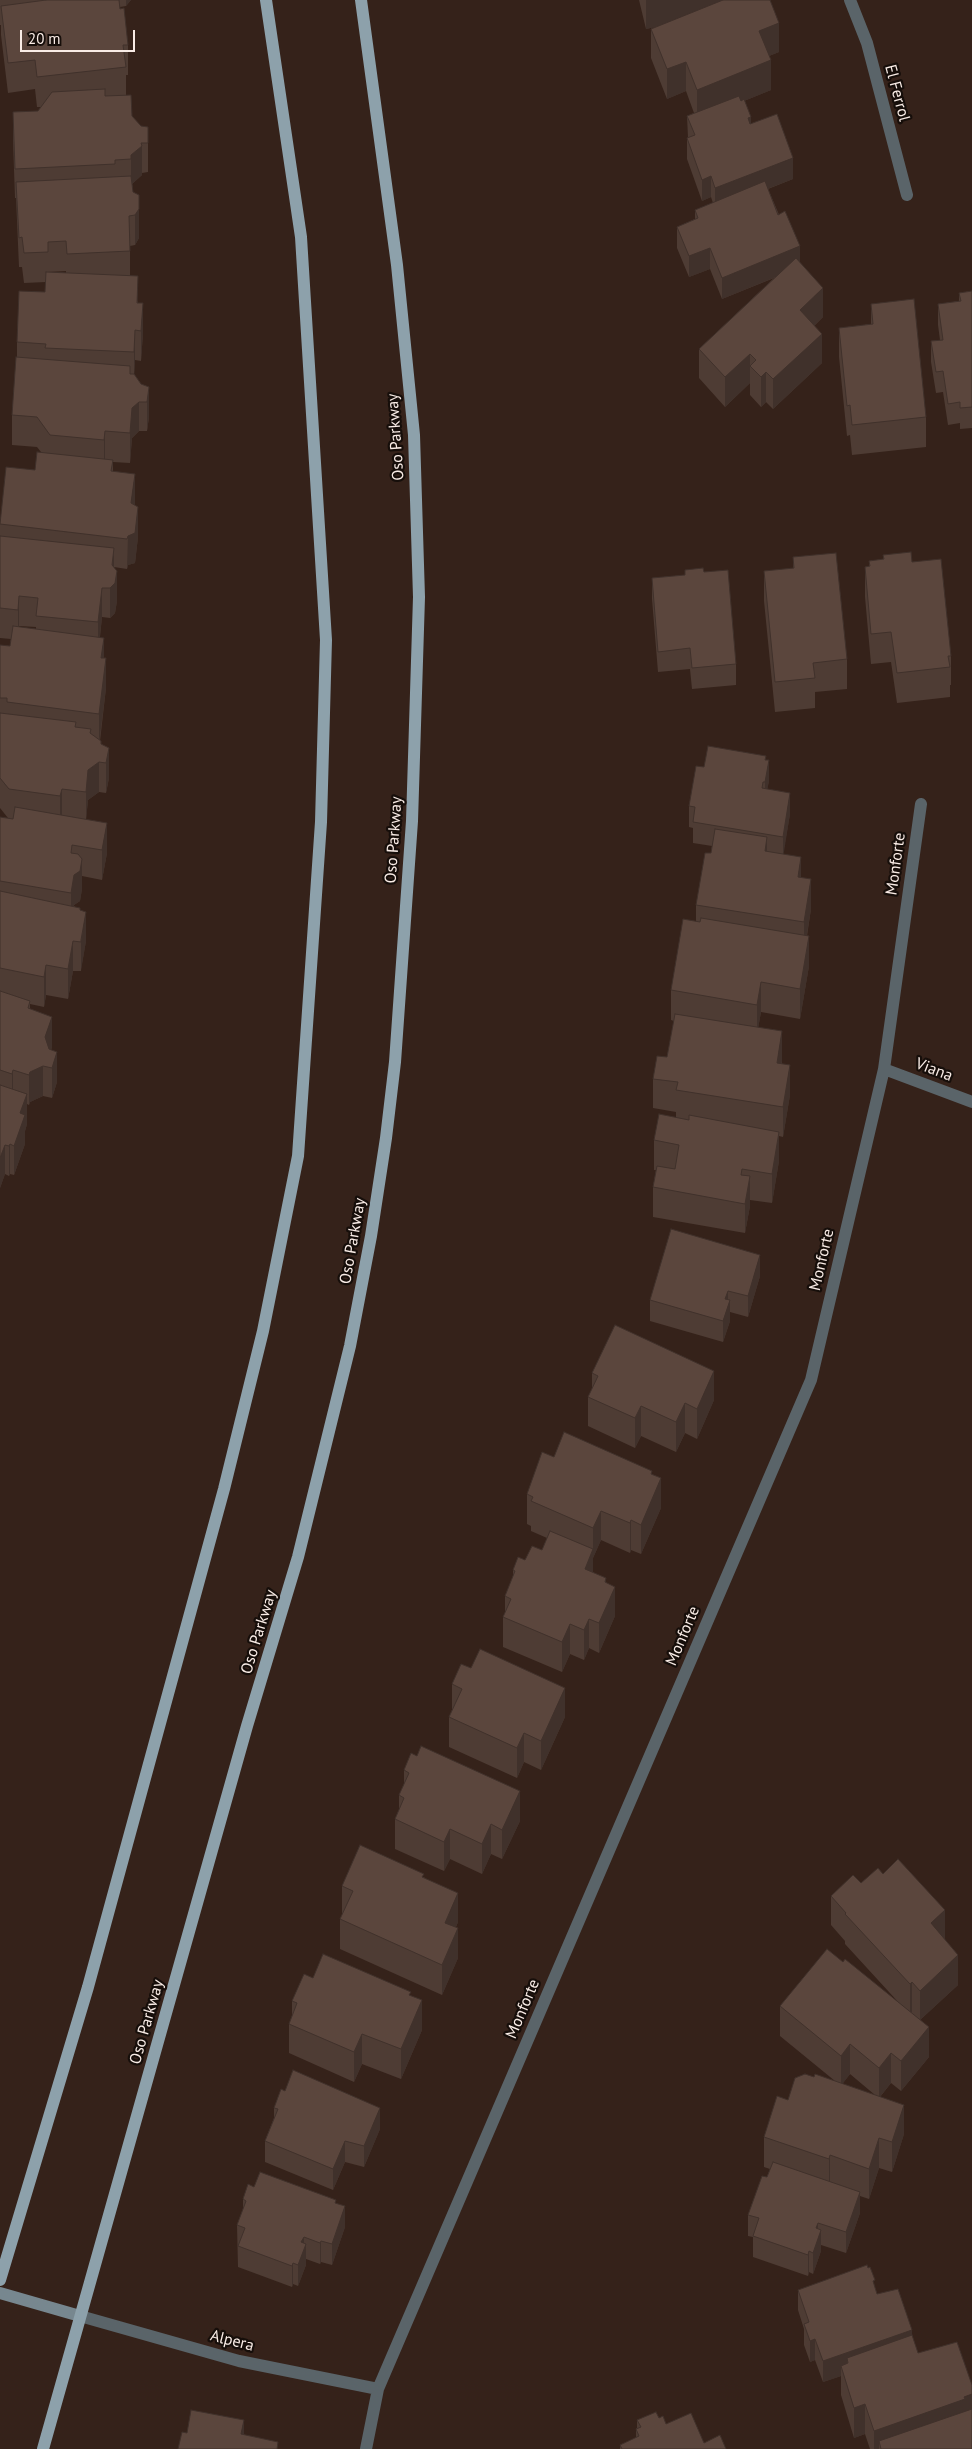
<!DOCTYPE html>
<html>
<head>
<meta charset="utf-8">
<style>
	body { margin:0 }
	#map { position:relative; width:972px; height:2449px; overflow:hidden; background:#35221a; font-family:"PT Sans",sans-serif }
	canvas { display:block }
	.scale { position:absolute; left:20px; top:30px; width:115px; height:22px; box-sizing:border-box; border:2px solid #f9ece6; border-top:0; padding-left:6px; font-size:15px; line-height:18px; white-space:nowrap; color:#f9ece6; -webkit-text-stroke:4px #160e0a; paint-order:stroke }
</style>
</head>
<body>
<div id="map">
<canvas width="972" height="2449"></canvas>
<div class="scale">20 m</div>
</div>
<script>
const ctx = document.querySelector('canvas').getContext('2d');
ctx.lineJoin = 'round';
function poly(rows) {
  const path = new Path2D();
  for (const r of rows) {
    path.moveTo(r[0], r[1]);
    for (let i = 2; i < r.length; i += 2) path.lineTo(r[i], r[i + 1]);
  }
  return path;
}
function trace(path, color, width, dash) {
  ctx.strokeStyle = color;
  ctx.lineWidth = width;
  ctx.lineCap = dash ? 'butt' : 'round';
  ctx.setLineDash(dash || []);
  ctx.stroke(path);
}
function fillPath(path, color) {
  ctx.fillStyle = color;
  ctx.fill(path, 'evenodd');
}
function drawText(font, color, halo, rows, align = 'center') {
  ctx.font = font + ' "PT Sans",sans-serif';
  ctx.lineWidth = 4.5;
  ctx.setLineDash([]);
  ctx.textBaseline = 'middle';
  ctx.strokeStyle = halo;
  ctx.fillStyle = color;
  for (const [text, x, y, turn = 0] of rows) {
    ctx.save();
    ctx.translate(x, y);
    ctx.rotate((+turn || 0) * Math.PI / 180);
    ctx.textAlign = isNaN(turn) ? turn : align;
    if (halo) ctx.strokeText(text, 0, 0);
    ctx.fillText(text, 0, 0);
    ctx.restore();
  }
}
trace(poly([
	[850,0,867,43,907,195],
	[884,1069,972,1102],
	[80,2316,239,2361,378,2389],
	[366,2449,378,2389,811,1380,884,1069,921,804]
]), '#5a6469', 12);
trace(poly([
	[0,2293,80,2316]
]), '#77878f', 12);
trace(poly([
	[0,2280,88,1987,224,1489,263,1331,298,1156,321,822,326,640,301,237,266,0],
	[43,2449,247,1726,298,1557,350,1346,371,1236,386,1138,395,1062,412,821,419,597,414,435,397,265,361,0]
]), '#8da1ab', 12);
fillPath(poly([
	[0,0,131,0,126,6,120,7,128,45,128,75,126,75,126,95,132,116,148,143,148,172,142,173,142,175,132,184,139,238,135,245,130,246,130,276,138,303,143,333,141,361,135,360,134,374,141,384,149,387,149,417,147,431,139,431,132,438,130,463,113,462,113,472,134,505,138,537,135,563,128,565,127,569,114,567,117,601,115,613,110,618,102,617,100,637,104,658,106,688,100,741,101,744,109,748,109,778,106,793,99,792,88,800,86,819,107,853,102,880,82,876,82,889,80,901,74,905,74,906,80,910,86,941,81,969,81,971,73,971,68,999,46,995,44,1007,30,1004,30,1009,52,1047,51,1050,57,1082,52,1098,43,1096,30,1102,29,1105,27,1104,27,1124,25,1131,25,1144,14,1175,10,1174,9,1176,5,1174,0,1188,0,817,8,818,0,808,0,645,10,646,11,639,0,638,0,524,35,470,41,452,37,447,12,445,12,415,17,357,17,342,45,292,46,282,24,283,22,267,19,267,16,198,15,198,13,141,13,112,38,111,41,107,37,107,35,89,8,93,1,35,1,25,0,25],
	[66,271,66,273,48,272],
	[19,626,36,627,36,629,19,627],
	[639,0,770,0,779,52,769,56,771,90,744,101,751,124,793,179,768,189,823,317,814,326,822,363,773,409,766,402,761,407,750,395,750,383,725,407,699,378,699,349,774,278,722,299,710,269,689,277,677,248,677,227,695,219,695,210,713,203,711,197,702,201,687,159,687,138,688,138,687,116,694,113,686,91,667,99,651,58,651,29,655,27,646,29],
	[972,291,972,428,960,429,960,423,948,425,943,392,936,393,931,362,931,341,940,340,938,325,938,304,959,301,959,293],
	[871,304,926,417,926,447,852,455,850,435,847,436,839,357,839,328,871,324],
	[883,555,912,562,951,656,951,685,950,685,950,697,897,703,891,662,871,664,865,597,865,567,869,566,869,561,883,559],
	[793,557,847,659,847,689,815,692,815,708,775,712,764,601,764,571,793,569],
	[685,570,704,572,736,664,736,685,692,689,690,669,658,672,652,599,652,578,685,575],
	[766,760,769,781,767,789,790,814,783,854,801,878,811,909,807,936,809,966,800,1019,761,1012,758,1028,782,1061,782,1064,790,1095,783,1137,779,1136,779,1161,772,1203,750,1200,750,1206,745,1233,653,1217,653,1187,656,1170,654,1170,654,1140,676,1117,676,1112,653,1108,653,1079,667,1057,674,1021,671,1020,671,990,696,921,696,905,711,853,712,846,693,843,693,828,689,827,689,806,704,767],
	[760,1276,748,1317,730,1312,730,1321,723,1342,650,1321,650,1300],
	[592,1373,714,1400,697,1439,685,1433,676,1452,641,1436,635,1448,588,1426,588,1397,592,1390],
	[554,1457,652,1474,661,1508,641,1554,631,1550,630,1553,601,1540,593,1558,593,1572,606,1583,615,1616,599,1653,589,1648,584,1660,570,1654,562,1672,503,1647,503,1617,505,1613,505,1596,513,1577,513,1570,525,1560,542,1550,547,1538,531,1531,531,1526,527,1524,527,1494],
	[452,1684,565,1717,541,1770,524,1762,517,1778,449,1747,449,1717,452,1710],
	[404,1770,520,1821,502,1859,491,1854,482,1874,450,1859,444,1871,395,1849,395,1819,399,1810,399,1795,404,1786],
	[424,1877,458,1922,456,1927,458,1958,442,1995,340,1949,340,1919,342,1915,342,1886],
	[861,1883,945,1940,958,1985,920,2020,929,2057,901,2091,891,2083,880,2097,904,2134,892,2172,879,2168,869,2199,860,2196,860,2213,846,2253,821,2245,821,2251,813,2274,809,2272,808,2276,753,2257,753,2237,748,2236,748,2215,767,2177,770,2169,764,2167,764,2137,788,2100,814,2077,835,2081,780,2036,780,2006,843,1962,900,2004,845,1944,845,1941,831,1925,831,1896],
	[850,2074,875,2095,842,2084],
	[313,1978,411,1996,422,2030,401,2079,362,2064,354,2082,289,2053,289,2024,292,2016,292,2001],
	[285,2091,380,2129,364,2167,345,2162,333,2190,265,2162,265,2141,274,2118,274,2108],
	[254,2187,336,2203,345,2227,332,2265,321,2262,320,2264,306,2259,306,2265,298,2286,293,2284,292,2287,238,2267,237,2225,243,2210,243,2199],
	[875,2288,877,2294,912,2336,918,2353,972,2449,870,2449,865,2434,854,2438,841,2395,841,2376,823,2382,815,2360,810,2362,804,2345,804,2329,798,2310,798,2290],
	[659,2418,666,2424,704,2443,726,2449,620,2449,620,2445,636,2438,636,2429,637,2428,637,2420]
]), '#4e3c34');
fillPath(poly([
	[126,0,131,0,126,6],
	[646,0,740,0,740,8,646,29],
	[779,23,779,52,759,60,759,31],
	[771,60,771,90,697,120,697,90],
	[686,62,686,91,667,99,667,69],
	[751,117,751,138,748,118],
	[142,146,142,175,131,185,131,155],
	[793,158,793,179,715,209,715,188],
	[711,176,711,197,702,201,702,180],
	[139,209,139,238,135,245,135,215],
	[800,246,800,267,722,299,722,278],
	[710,248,710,269,689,277,689,256],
	[823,288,823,317,800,340,800,310],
	[143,303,143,333,141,361,141,331],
	[135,330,135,360,134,382,134,352],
	[822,334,822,363,773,409,773,379],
	[750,354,750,383,725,407,725,377],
	[766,372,766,402,761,407,761,377],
	[149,387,149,417,147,431,147,402],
	[139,402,139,431,132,438,130,463,130,433,132,408],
	[105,431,105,461,104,469,104,440],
	[135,474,135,504,131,533,131,503],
	[138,507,138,537,135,563,128,565,127,569,128,536],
	[114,548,114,578,117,571,117,601,115,613,110,618,110,588],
	[102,588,102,617,98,652,98,622],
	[19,596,19,626,18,639,18,610],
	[104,638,104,667,101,658],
	[106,658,106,688,99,744,99,714],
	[109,748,109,778,106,793,106,763],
	[766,756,766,776,769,760,769,781,765,803,765,760],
	[99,762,99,792,88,800,86,821,86,792,88,770],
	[62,789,62,818,60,826,60,796],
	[790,793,790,814,783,858,783,837],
	[107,823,107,853,102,880,102,850],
	[767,837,767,867,765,851],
	[801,857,801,887,798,877],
	[82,859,82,889,80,901,74,905,71,923,71,893,74,875],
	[811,879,811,909,804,952,804,922],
	[86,912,86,941,81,971,81,942],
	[809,936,809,966,800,1019,800,989],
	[73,941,73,971,68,999,68,969],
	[46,965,46,995,44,1007,44,977],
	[761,982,761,1012,757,1035,757,1005],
	[52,1017,52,1047,45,1067,45,1037],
	[782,1031,782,1061,777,1093,777,1063],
	[57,1052,57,1082,52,1098,52,1068],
	[790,1065,790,1095,783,1137,783,1107],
	[43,1066,43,1096,30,1102,29,1105,29,1075,30,1072],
	[13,1070,13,1100,12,1104,12,1074],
	[27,1094,27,1124,25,1131,25,1144,14,1175,14,1146,20,1113],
	[779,1132,779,1161,772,1203,772,1174],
	[10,1144,10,1174,9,1176,9,1146],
	[5,1145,5,1174,0,1188,0,1158],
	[750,1176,750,1206,745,1233,745,1204],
	[760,1255,760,1276,748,1317,748,1296],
	[728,1291,728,1305,730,1300,730,1321,723,1342,723,1321,725,1299],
	[714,1371,714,1400,697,1439,697,1409],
	[685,1403,685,1433,676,1452,676,1422],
	[641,1406,641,1436,635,1448,635,1418],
	[652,1471,652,1497,661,1478,661,1508,641,1554,641,1525],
	[601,1511,601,1540,593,1558,593,1528],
	[631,1520,631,1550,630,1553,630,1523],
	[593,1549,593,1579,585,1569],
	[606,1578,606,1607,615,1587,615,1616,599,1653,599,1623,605,1582],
	[589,1619,589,1648,584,1660,584,1630],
	[570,1624,570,1654,562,1672,562,1642],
	[565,1688,565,1717,541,1770,541,1741],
	[524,1733,524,1762,517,1778,517,1748],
	[520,1791,520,1821,502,1859,502,1830],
	[491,1824,491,1854,482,1874,482,1844],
	[450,1829,450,1859,444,1871,444,1842],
	[458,1893,458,1922,445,1952,445,1923],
	[945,1910,945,1940,931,1923],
	[458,1928,458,1958,442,1995,442,1965],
	[958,1955,958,1985,920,2020,920,1991],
	[912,1982,912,2012,910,2014,910,1984],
	[422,2000,422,2030,401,2079,401,2049],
	[929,2027,929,2057,901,2091,901,2061],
	[362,2034,362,2064,354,2082,354,2052],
	[850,2044,850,2074,841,2086,841,2056],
	[891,2053,891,2083,879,2098,879,2068],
	[904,2105,904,2134,892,2172,892,2142],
	[380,2108,380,2129,364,2167,364,2146],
	[879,2138,879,2168,869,2199,869,2169],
	[345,2141,345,2162,333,2190,333,2169],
	[830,2155,830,2185,829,2188,829,2159],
	[860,2192,860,2213,846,2253,846,2232],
	[345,2206,345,2227,332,2265,332,2244],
	[818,2223,818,2237,821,2230,821,2251,813,2274,813,2253,816,2228],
	[304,2237,304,2250,306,2244,306,2265,298,2286,298,2265,301,2242],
	[321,2241,321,2262,320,2264,320,2243],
	[809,2251,809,2272,808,2276,808,2255],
	[293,2263,293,2284,292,2287,292,2266],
	[912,2330,912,2350,848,2363,847,2358,847,2374,841,2366,841,2376,823,2382,823,2361],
	[815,2339,815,2360,810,2362,810,2341],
	[972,2394,972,2424,879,2441,879,2449,874,2449,874,2431],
	[865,2404,865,2434,854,2438,854,2408],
	[244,2420,244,2449,241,2434]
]), '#40312b');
const building = poly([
	[46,0,119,0,120,9,124,8,128,45,123,45,126,67,37,77,35,60,8,63,1,6,46,0],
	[723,0,770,0,779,23,759,31,771,60,697,90,686,62,667,69,651,29,723,0],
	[105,89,105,96,131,95,132,116,141,126,148,127,148,143,141,143,142,146,131,155,131,159,115,160,115,164,15,169,13,112,38,111,52,92,105,89],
	[739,96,741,101,744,99,751,117,748,118,750,124,777,114,793,158,715,188,711,176,702,180,687,138,695,135,687,116,739,96],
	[131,176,133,192,139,195,139,209,135,215,129,216,130,251,67,254,66,241,48,242,48,252,24,253,22,237,19,238,16,182,131,176],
	[765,181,778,215,785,211,800,246,722,278,710,248,689,256,677,227,698,218,695,210,765,181],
	[796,258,823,288,800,310,822,334,773,379,766,372,761,377,750,366,756,360,750,354,725,377,699,349,796,258],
	[46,272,138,276,137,303,143,303,141,331,135,330,134,352,45,348,46,344,17,342,19,291,45,292,46,272],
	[972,291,972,407,960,408,960,402,948,404,943,371,936,372,931,341,943,340,938,304,961,301,959,293,972,291],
	[914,299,926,417,852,425,850,405,847,406,839,328,873,324,871,304,914,299],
	[16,357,130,366,130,374,134,374,141,384,149,387,147,402,139,402,132,408,130,433,105,431,104,440,50,435,37,417,12,415,16,357],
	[37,452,113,460,111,471,135,474,131,503,138,507,135,533,128,536,127,539,0,524,6,467,35,470,37,452],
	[0,536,114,548,112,565,117,571,115,583,110,588,102,588,98,622,36,616,38,598,19,596,18,610,0,608,0,536],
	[911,552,912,562,941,559,951,656,948,656,950,667,897,673,891,632,871,634,865,567,870,566,869,561,884,559,883,555,911,552],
	[836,553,847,659,813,663,815,678,775,682,764,571,794,568,793,557,836,553],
	[703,568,704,572,728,570,736,664,692,668,690,648,658,652,652,578,685,575,685,570,703,568],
	[13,626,104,638,101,658,106,658,99,714,7,702,7,698,0,698,0,645,10,646,13,626],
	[0,713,76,722,75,727,91,729,90,733,101,741,101,744,109,748,106,763,99,762,88,770,86,792,62,789,60,796,9,789,0,778,0,713],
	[708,746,766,756,765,760,769,760,765,782,763,782,762,788,790,793,783,837,693,822,695,807,689,806,696,766,704,767,708,746],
	[15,807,107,823,102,850,72,845,71,853,78,854,82,859,80,871,74,875,71,893,0,881,0,817,13,819,15,807],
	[715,829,767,837,765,851,801,857,798,877,811,879,804,922,696,905,705,853,711,853,715,829],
	[0,891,80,908,80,910,86,912,81,940,81,942,73,941,68,969,46,965,44,977,0,968,0,891],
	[701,918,809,936,800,989,761,982,757,1005,671,990,683,919,700,922,701,918],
	[0,991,30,1001,28,1008,52,1017,45,1037,49,1049,57,1052,52,1068,43,1066,30,1072,29,1075,13,1070,12,1074,0,1070,0,991],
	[675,1014,782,1031,777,1063,790,1065,783,1107,676,1090,678,1082,653,1079,657,1056,667,1057,675,1014],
	[0,1085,27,1094,20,1113,25,1115,14,1146,10,1144,9,1146,5,1145,0,1158,0,1085],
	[659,1114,689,1120,689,1115,779,1132,772,1174,742,1169,741,1175,750,1176,745,1204,653,1187,657,1166,675,1169,679,1145,654,1140,659,1114],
	[671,1229,760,1255,748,1296,728,1291,725,1299,730,1300,723,1321,650,1300,671,1229],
	[615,1325,714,1371,697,1409,685,1403,676,1422,641,1406,635,1418,588,1397,598,1376,592,1373,615,1325],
	[564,1432,652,1471,651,1474,661,1478,641,1525,631,1520,630,1523,601,1511,593,1528,531,1501,533,1497,527,1494,542,1452,554,1457,564,1432],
	[550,1531,593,1549,585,1569,606,1578,605,1582,615,1587,599,1623,589,1619,584,1630,570,1624,562,1642,503,1617,511,1599,505,1596,515,1571,513,1570,518,1557,525,1560,532,1546,542,1550,550,1531],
	[480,1649,565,1688,541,1741,524,1733,517,1748,449,1717,462,1689,452,1684,461,1664,471,1668,480,1649],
	[421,1746,520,1791,502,1830,491,1824,482,1844,450,1829,444,1842,395,1819,404,1798,399,1795,409,1773,404,1770,411,1753,417,1756,421,1746],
	[360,1845,424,1874,422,1877,458,1893,445,1923,458,1928,442,1965,340,1919,353,1891,342,1886,360,1845],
	[898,1859,945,1910,931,1923,958,1955,920,1991,912,1982,910,1984,845,1914,846,1913,831,1896,853,1875,861,1883,878,1868,883,1874,898,1859],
	[827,1949,843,1962,845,1959,929,2027,901,2061,891,2053,879,2068,850,2044,841,2056,780,2006,827,1949],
	[323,1954,411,1992,409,1995,422,2000,401,2049,362,2034,354,2052,289,2024,297,2003,292,2001,304,1974,313,1978,323,1954],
	[293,2070,380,2108,364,2146,345,2141,333,2169,265,2141,278,2109,274,2108,281,2089,285,2091,293,2070],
	[805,2074,814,2077,815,2074,904,2105,892,2142,879,2138,869,2169,830,2155,829,2159,764,2137,777,2096,788,2100,795,2078,805,2074],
	[773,2162,860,2192,846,2232,818,2223,816,2228,821,2230,813,2253,809,2251,808,2255,753,2236,759,2218,748,2215,762,2176,767,2177,773,2162],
	[260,2172,336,2200,335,2203,345,2206,332,2244,321,2241,320,2243,304,2237,301,2242,306,2244,298,2265,293,2263,292,2266,238,2246,245,2228,237,2225,246,2201,243,2199,248,2184,254,2187,260,2172],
	[867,2265,868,2268,870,2267,875,2280,873,2281,877,2294,898,2289,912,2330,823,2361,815,2339,810,2341,804,2324,809,2322,798,2290,867,2265],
	[912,2335,918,2353,957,2342,972,2385,972,2394,964,2397,965,2399,874,2431,865,2404,854,2408,841,2366,848,2363,847,2358,912,2335],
	[972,2409,972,2449,881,2449,879,2441,972,2409],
	[191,2410,244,2420,241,2434,278,2442,277,2449,178,2449,182,2432,187,2433,191,2410],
	[656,2412,659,2418,663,2416,666,2424,691,2413,704,2443,720,2435,726,2449,622,2449,620,2445,639,2436,636,2429,641,2427,637,2420,656,2412]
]);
fillPath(building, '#5b463d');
trace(building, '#40312b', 1);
drawText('16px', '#f9ece6', '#160e0a', [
	["El Ferrol",897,93,75],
	["Oso Parkway",396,437,-94],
	["Oso Parkway",394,840,-86],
	["Monforte",896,864,-82],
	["Viana",934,1070,21],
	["Oso Parkway",353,1241,-80],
	["Monforte",822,1260,-77],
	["Oso Parkway",259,1632,-73],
	["Monforte",683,1636,-67],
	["Monforte",523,2009,-67],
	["Oso Parkway",147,2022,-74],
	["Alpera",232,2341,14]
]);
</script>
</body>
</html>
